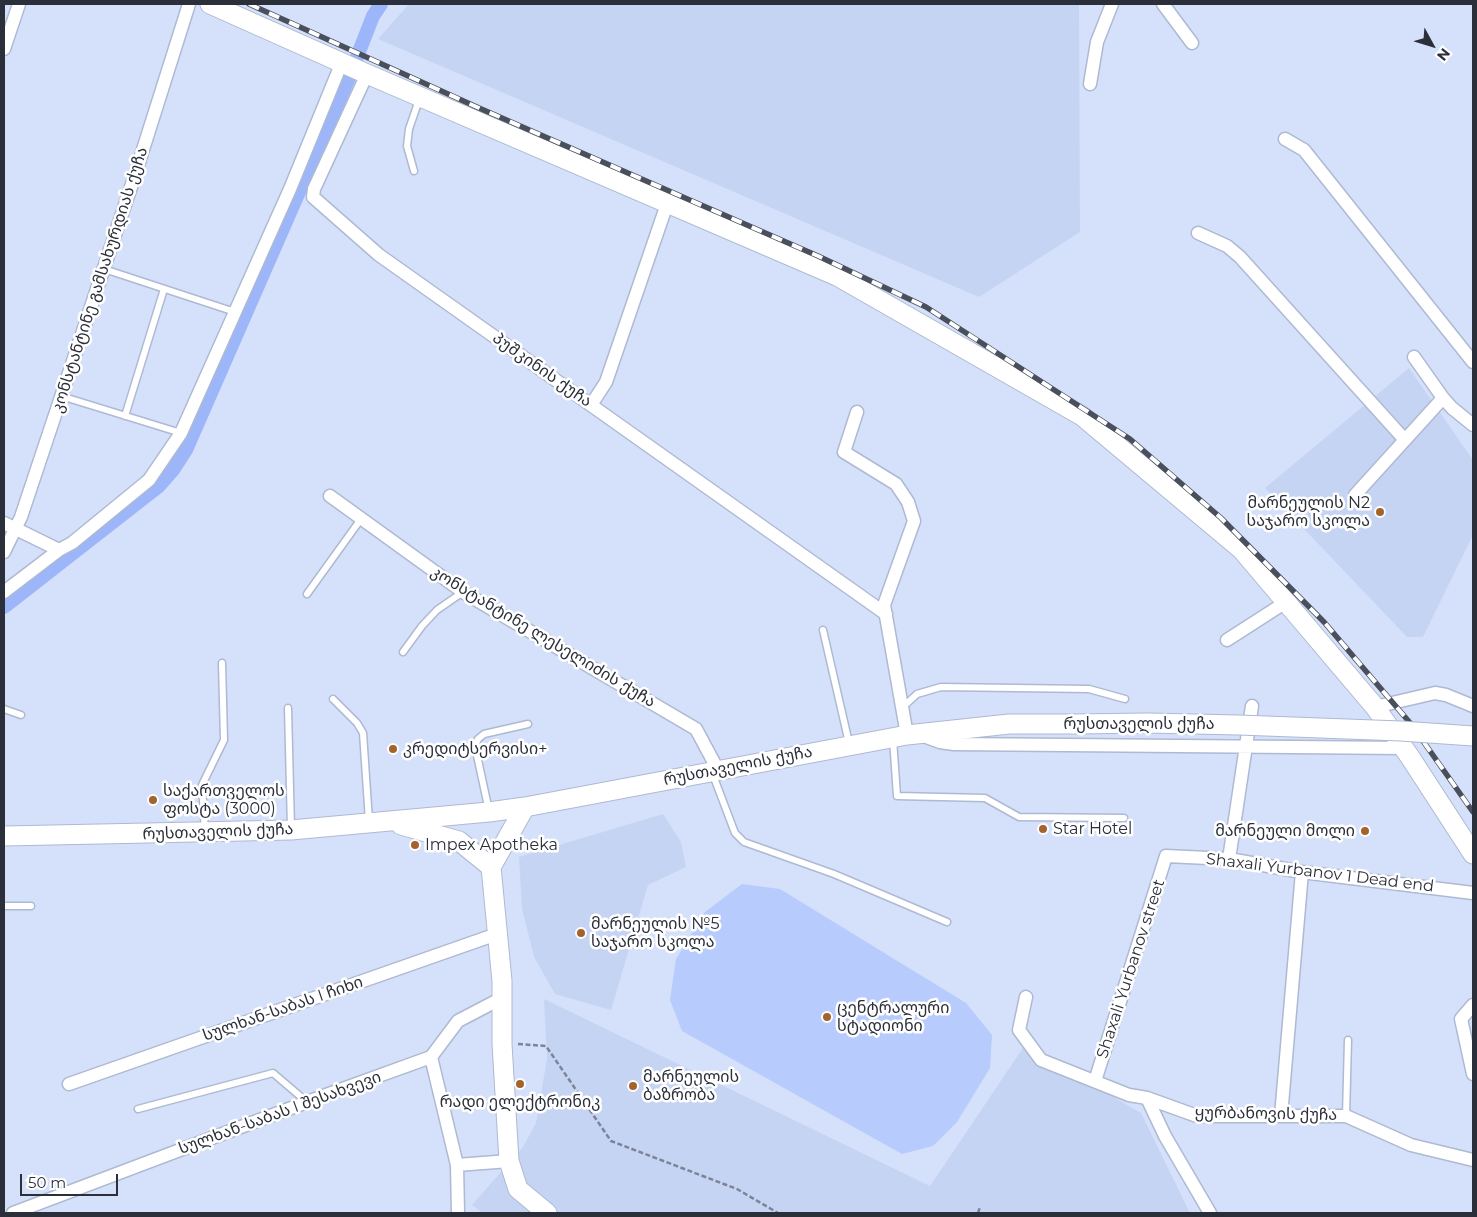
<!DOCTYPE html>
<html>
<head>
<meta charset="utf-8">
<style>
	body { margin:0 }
	#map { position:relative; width:1477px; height:1217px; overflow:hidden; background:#d5e0fb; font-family:Montserrat,sans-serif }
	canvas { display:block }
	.frame { position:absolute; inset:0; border:5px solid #2b2f39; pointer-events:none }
	.north { position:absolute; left:1407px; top:20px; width:50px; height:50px; -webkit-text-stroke:4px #fff; paint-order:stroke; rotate:129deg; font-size:14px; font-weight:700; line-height:20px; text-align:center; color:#2b2f39 }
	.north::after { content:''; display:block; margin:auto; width:18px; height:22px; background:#2b2f39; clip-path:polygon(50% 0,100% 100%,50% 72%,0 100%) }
	.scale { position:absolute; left:20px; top:1174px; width:98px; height:22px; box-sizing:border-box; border:2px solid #2b2f39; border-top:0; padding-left:6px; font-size:15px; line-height:18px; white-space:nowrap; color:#2b2f39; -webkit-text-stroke:4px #fff; paint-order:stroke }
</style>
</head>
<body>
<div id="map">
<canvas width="1477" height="1217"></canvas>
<div class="frame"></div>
<div class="north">N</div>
<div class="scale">50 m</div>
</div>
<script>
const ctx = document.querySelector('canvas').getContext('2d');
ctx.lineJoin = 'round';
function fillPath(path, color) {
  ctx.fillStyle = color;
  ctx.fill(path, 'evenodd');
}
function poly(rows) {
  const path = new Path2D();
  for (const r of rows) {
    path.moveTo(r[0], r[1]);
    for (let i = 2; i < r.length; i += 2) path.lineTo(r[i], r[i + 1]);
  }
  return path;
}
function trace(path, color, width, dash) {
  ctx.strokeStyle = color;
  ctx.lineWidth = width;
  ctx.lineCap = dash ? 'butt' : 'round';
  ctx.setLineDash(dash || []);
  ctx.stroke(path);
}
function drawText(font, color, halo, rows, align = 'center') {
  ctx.font = font + ' Montserrat,"Noto Sans Georgian",sans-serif';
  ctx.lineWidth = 5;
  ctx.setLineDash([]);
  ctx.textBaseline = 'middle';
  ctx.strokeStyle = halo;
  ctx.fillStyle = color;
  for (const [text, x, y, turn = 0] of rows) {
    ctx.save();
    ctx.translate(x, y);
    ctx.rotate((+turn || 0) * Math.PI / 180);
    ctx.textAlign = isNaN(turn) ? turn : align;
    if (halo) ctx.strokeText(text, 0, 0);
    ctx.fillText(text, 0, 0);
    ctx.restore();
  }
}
fillPath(poly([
	[409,4,1079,4,1080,232,979,297,378,39],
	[1409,368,1473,460,1473,535,1423,637,1407,637,1265,488],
	[663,814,681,842,686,867,648,885,611,1010,555,994,534,957,522,909,519,857],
	[544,999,930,1186,1025,1045,1141,1113,1190,1213,483,1213,472,1205,523,1147,536,1123,547,1059]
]), '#c6d4f4');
fillPath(poly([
	[742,884,780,889,966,1003,992,1035,990,1068,957,1122,933,1146,902,1154,682,1031,670,1000,676,959,705,912]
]), '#b7cbfc');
trace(poly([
	[4,607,159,486,173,470,186,450,348,80,373,16,381,4]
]), '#9cb6f9', 14);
const lane = poly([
	[414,171,407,146,409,129,419,100],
	[104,269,235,312],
	[61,396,181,433],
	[125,416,164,289],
	[307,594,361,519],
	[823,630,849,743],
	[403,652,422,626,437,610,463,592],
	[333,699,357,723,363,733,369,821],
	[903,707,917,694,941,687,1089,689,1125,699],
	[288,708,291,829],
	[4,709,21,715],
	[893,739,897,796,985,798,1019,817,1124,818],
	[713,775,735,833,744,842,834,874,947,922],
	[489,811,475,746,478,739,484,734,528,724],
	[205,831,202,785,224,740,222,663],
	[4,906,31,906],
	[138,1109,273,1073,307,1102],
	[1346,1116,1348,1040]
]);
const street = poly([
	[1163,4,1192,43],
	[4,49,19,4],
	[367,74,314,189,313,197,379,255,886,614],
	[1090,84,1097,42,1112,4],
	[1285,139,1304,150,1473,362],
	[1198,233,1227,246,1240,257,1405,440],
	[1414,357,1443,398,1452,408,1473,425],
	[591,405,606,382,667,204],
	[857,412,844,452,896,484,908,502,914,521,884,605,907,735],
	[1355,495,1443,398],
	[330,496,463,592,696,729,718,770],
	[4,523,59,550],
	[4,552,21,517,135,175,189,4],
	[4,592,59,550,72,543,149,480,181,433,290,189,342,62],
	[1227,640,1286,602],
	[1375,707,1435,693,1446,695,1473,706],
	[921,735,940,742,954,744,1404,748],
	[1229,859,1252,706],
	[1026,997,1019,1030,1041,1060,1129,1095,1147,1098,1197,1116,1346,1116,1411,1145,1473,1160],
	[1473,1005,1461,1019,1473,1074],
	[431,1057,457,1165],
	[1095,1081,1166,856,1229,859,1302,872,1473,893],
	[69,1084,497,934],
	[1147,1098,1165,1136,1210,1213],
	[1281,1116,1302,872],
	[13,1213,323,1096,431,1057,458,1021,502,998],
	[458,1213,457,1165,509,1161]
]);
const secondary = poly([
	[210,4,367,74,837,276,1082,416,1242,550,1375,707,1410,757,1473,854],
	[525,807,491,867,502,981,502,1044,509,1161,518,1189,547,1213],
	[401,825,459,841,491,867],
	[4,836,291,830,489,812,525,807,907,735,1009,724,1074,724]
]);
trace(lane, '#aeb9d2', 9);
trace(street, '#aeb9d2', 15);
trace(secondary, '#aeb9d2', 21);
trace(poly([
	[518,1044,546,1046,611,1141,737,1189,778,1213],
	[978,1213,980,1207]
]), '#7d8496', 2.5, [5, 2.5]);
trace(lane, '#fff', 6);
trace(street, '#fff', 12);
trace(secondary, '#fff', 19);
const rail = poly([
	[249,4,479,108,818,256,926,307,1130,439,1221,518,1324,622,1411,724,1473,812]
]);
trace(rail, '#4a4f5c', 5.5);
trace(rail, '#fff', 4, [11]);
const secondaryBridge = poly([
	[1074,724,1148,723,1239,725,1401,731,1473,736]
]);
trace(secondaryBridge, '#aeb9d2', 21, []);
trace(secondaryBridge, '#fff', 19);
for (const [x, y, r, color] of [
	[1380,512,5,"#a3632d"],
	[393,749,5,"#a3632d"],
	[153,800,5,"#a3632d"],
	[1043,829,5,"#a3632d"],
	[1365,831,5,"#a3632d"],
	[415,845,5,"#a3632d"],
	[581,933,5,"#a3632d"],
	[827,1017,5,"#a3632d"],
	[520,1084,5,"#a3632d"],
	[633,1086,5,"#a3632d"]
]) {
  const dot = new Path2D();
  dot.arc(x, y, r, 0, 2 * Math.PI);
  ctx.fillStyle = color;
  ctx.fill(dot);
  trace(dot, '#fff', 2);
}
drawText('16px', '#2b2f39', '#fff', [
	["კონსტანტინე გამსახურდიას ქუჩა",100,280,-72],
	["პუშკინის ქუჩა",542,370,35],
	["კონსტანტინე ლესელიძის ქუჩა",543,637,31],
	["რუსთაველის ქუჩა",1139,724],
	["რუსთაველის ქუჩა",738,766,-11],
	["რუსთაველის ქუჩა",218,832,-2],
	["Shaxali Yurbanov 1 Dead end",1320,873,7],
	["Shaxali Yurbanov street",1131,969,-72],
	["სულხან-საბას I ჩიხი",283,1009,-19],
	["სულხან-საბას I შესახვევი",280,1113,-20],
	["ყურბანოვის ქუჩა",1266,1114,1]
]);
drawText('16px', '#2b2f39', '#fff', [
	["მარნეულის N2",1370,503,"right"],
	["საჯარო სკოლა",1370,521,"right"],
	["კრედიტსერვისი+",403,749],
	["საქართველოს",163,791],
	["ფოსტა (3000)",163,809],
	["Star Hotel",1053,829],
	["მარნეული მოლი",1355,831,"right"],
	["Impex Apotheka",425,845],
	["მარნეულის №5",591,924],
	["საჯარო სკოლა",591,942],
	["ცენტრალური",837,1008],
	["სტადიონი",837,1026],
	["მარნეულის",643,1077],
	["ბაზრობა",643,1095],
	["რადი ელექტრონიკ",520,1102,"center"]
], 'left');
</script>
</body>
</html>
